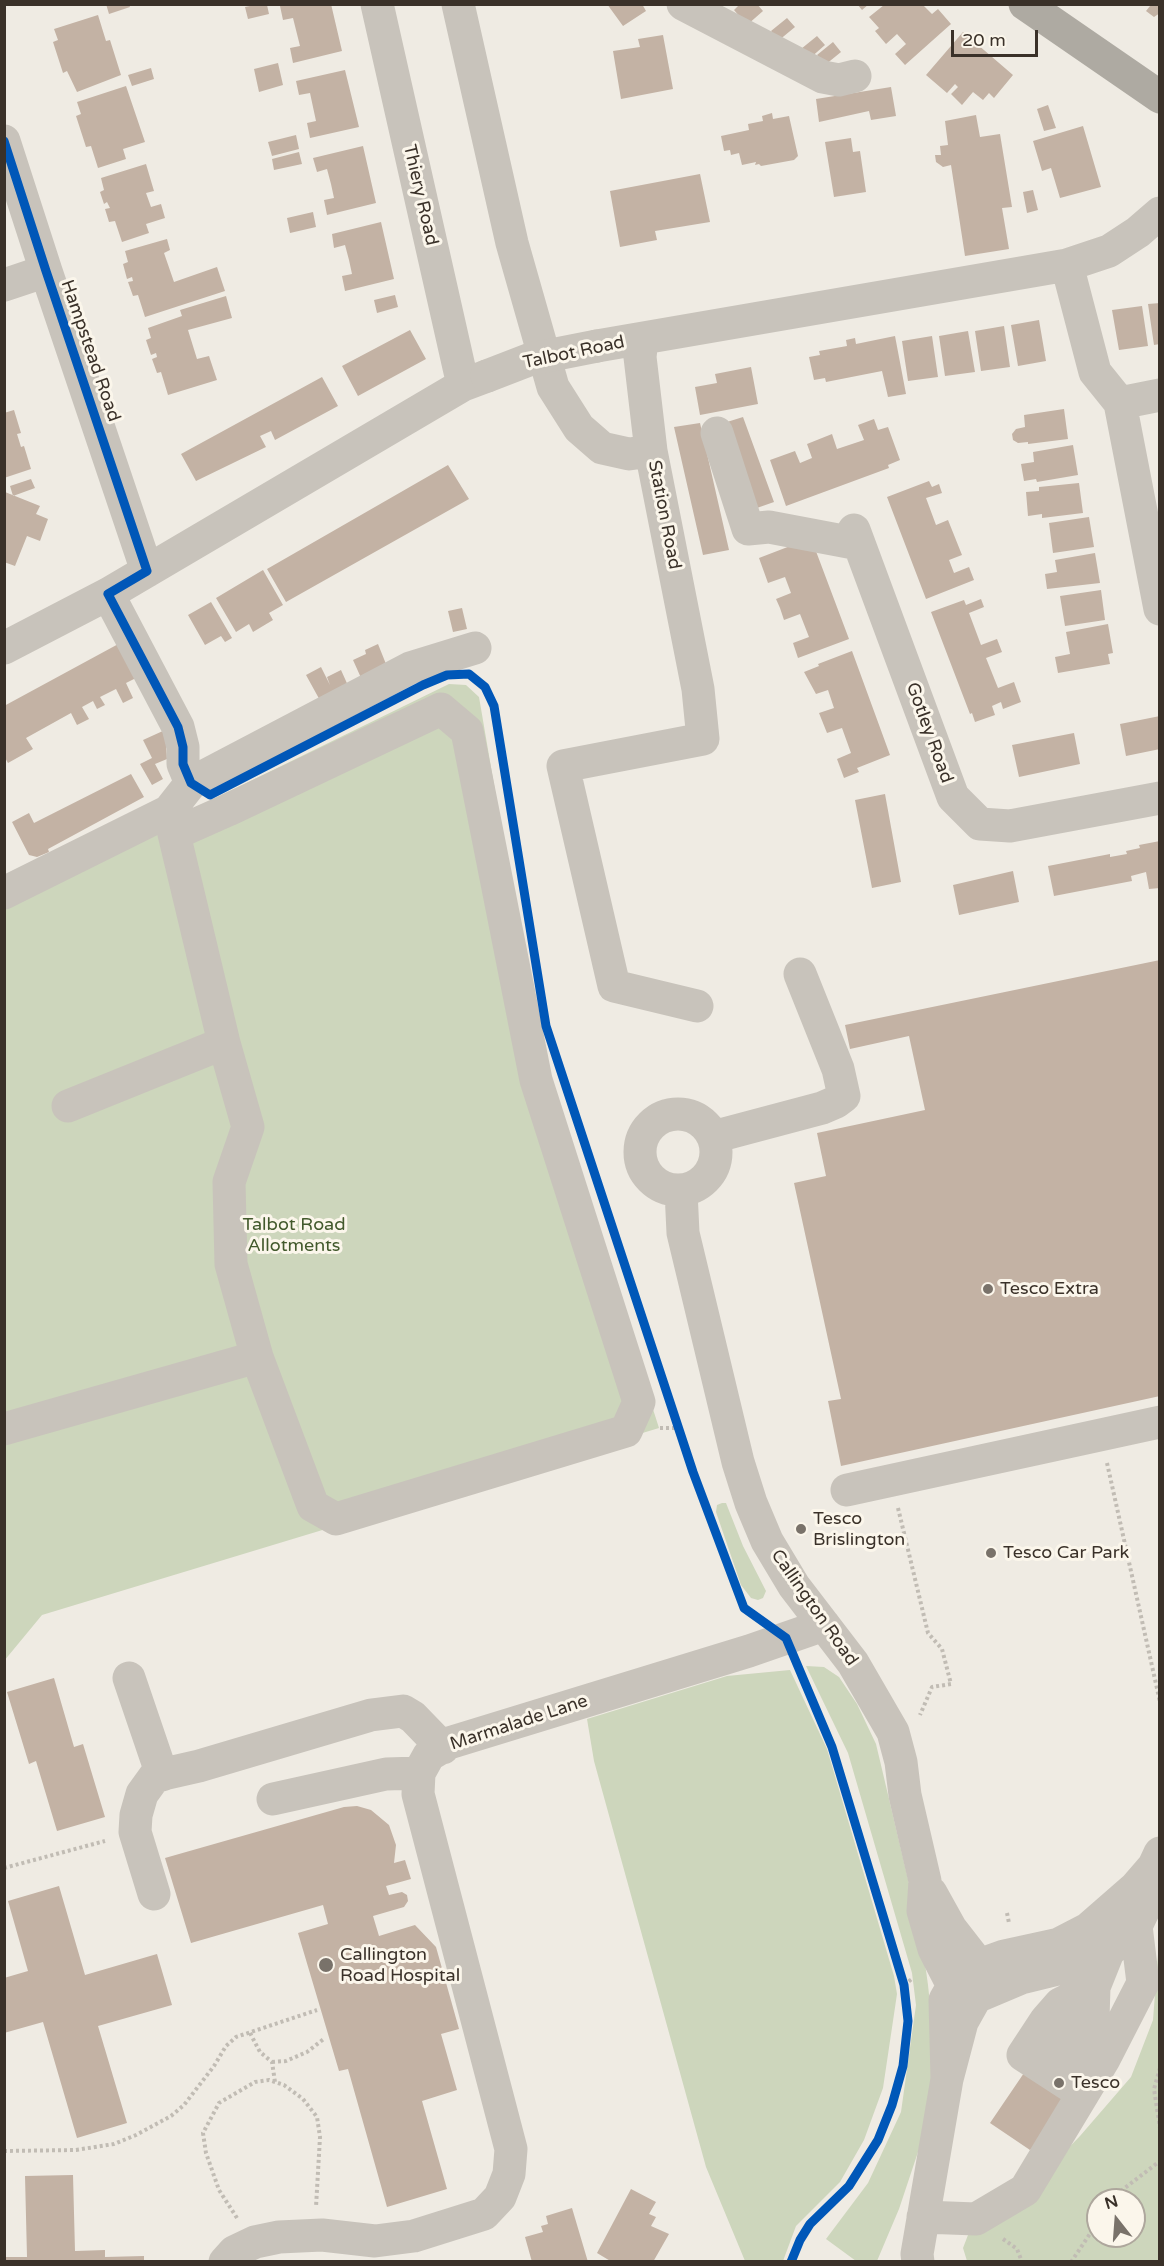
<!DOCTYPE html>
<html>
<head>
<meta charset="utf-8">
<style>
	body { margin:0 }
	#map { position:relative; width:1164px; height:2266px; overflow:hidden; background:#efebe3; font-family:"Varela Round",sans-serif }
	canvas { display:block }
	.frame { position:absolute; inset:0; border:6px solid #3a3129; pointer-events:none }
	.north { position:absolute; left:1086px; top:2188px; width:60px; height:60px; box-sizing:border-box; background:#fbf6eb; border:2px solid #aea79d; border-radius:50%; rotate:343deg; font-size:16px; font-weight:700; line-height:24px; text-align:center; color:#3a3129 }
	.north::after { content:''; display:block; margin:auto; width:21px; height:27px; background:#79726a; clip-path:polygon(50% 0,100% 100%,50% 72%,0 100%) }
	.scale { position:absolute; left:951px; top:30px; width:87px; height:27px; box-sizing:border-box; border:3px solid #3a3129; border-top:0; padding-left:8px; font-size:18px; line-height:21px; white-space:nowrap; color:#3a3129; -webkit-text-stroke:4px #fbf6eb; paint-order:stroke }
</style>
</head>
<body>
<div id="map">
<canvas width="1164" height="2266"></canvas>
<div class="frame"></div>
<div class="north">N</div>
<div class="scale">20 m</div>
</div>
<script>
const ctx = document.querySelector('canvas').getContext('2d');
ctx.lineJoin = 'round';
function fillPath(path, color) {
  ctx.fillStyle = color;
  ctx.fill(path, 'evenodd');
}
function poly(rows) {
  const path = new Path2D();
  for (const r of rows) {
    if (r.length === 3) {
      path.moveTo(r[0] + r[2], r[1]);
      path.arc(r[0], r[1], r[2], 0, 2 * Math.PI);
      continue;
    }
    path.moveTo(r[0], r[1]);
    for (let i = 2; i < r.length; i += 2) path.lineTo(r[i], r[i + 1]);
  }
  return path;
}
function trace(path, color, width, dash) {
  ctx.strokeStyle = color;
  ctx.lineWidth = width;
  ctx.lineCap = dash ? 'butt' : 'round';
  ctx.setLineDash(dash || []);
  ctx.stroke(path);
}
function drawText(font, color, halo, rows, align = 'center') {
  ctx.font = font + ' "Varela Round",sans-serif';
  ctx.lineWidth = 6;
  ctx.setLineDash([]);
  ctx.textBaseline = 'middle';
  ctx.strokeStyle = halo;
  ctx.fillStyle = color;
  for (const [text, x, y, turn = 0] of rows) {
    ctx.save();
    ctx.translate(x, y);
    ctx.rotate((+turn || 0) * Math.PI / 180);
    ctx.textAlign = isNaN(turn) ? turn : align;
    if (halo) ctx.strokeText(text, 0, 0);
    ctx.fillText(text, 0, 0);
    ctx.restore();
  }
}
fillPath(poly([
	[449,684,466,685,479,697,530,995,554,1099,659,1428,42,1615,4,1661,5,901],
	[722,1503,726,1503,743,1546,766,1591,763,1598,758,1600,751,1598,741,1585,716,1512,717,1505],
	[806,1666,824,1667,839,1677,857,1704,876,1744,921,1934,928,1985,935,2052,927,2125,899,2209,877,2261,856,2261,826,2239,868,2183,901,2112,916,2005,912,1973,848,1753],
	[790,1670,827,1749,894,1976,897,1994,883,2088,864,2140,840,2182,796,2226,783,2261,745,2261,706,2167,594,1761,587,1719,727,1676],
	[1159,1941,1159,2261,967,2261,963,2248,973,2222,1027,2191,1080,2136,1131,2077,1153,2020],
	[1098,2200,1134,2200,1134,2236,1098,2236]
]), '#cdd6bc');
fillPath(poly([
	[106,4,129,4,130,7,109,14],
	[288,4,331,4,342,51,293,63,290,48,300,46,293,18,283,20,280,6],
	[607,4,642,4,646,11,623,26],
	[740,4,757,4,763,11,747,25,734,10],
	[857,4,869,4,862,10],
	[1147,4,1160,4,1160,13,1154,17,1146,11,1150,6],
	[255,5,267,5,269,14,248,19,245,7],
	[884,5,923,5,932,14,938,9,951,24,905,65,895,54,906,44,897,34,886,44,875,31,879,28,869,17],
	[98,15,106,41,110,40,121,75,77,92,67,71,63,73,53,42,58,40,54,29],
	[787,18,795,27,778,41,771,31],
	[963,32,1013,75,994,98,989,93,983,100,973,92,962,105,951,94,958,87,955,84,947,93,926,75],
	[663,35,673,89,621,99,613,51,640,47,638,39],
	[817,36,825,45,809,59,801,49],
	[833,42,841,52,825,65,817,55],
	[278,63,283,85,259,92,254,69],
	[151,68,154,79,132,86,128,75],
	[345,70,359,127,310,138,307,123,316,121,310,93,299,95,296,81],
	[126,86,145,142,123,149,126,159,98,168,91,146,86,147,76,116,81,114,77,102],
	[891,87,896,116,871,120,869,111,819,122,816,99],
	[1048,105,1056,128,1044,131,1037,109],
	[772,113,773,119,789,116,798,156,794,160,761,166,759,164,755,165,756,162,742,165,739,153,731,155,730,150,724,151,721,136,749,130,748,124,763,121,762,116],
	[976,115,980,137,1000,134,1012,207,1002,208,1009,249,965,256,951,165,943,167,936,162,935,155,941,155,940,146,948,145,945,121],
	[1083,126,1101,187,1060,198,1051,168,1042,171,1033,141],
	[296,135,299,149,272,156,268,142],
	[851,138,853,152,860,151,866,192,834,197,825,142],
	[363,146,376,203,327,215,324,200,334,198,331,184,327,169,317,172,313,158],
	[299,152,302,164,274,170,272,159],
	[146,164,154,191,146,193,151,207,161,204,165,218,146,224,149,233,122,242,115,221,109,222,105,209,110,208,107,202,104,204,100,192,104,190,101,178],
	[700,174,710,222,655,231,657,240,620,247,610,191],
	[1033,190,1038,210,1027,213,1023,192],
	[313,212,316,227,290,233,287,218],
	[381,222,394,279,345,291,342,276,352,274,349,260,345,245,334,248,332,234],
	[167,239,170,250,164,253,174,282,217,267,225,291,145,317,138,295,133,296,128,282,133,281,132,277,127,279,123,264,128,262,125,251],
	[395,295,398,307,377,313,374,300],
	[226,296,232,318,188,330,197,359,209,356,217,380,168,395,161,372,157,373,152,359,157,357,156,353,151,355,146,340,151,338,148,328,182,316,180,310],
	[1160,303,1160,344,1154,345,1148,304],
	[1142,306,1148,346,1119,350,1112,310],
	[1039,320,1046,361,1018,366,1011,325],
	[1004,326,1010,367,981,371,975,331],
	[410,330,426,359,358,396,342,366],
	[968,331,975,372,945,376,939,336],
	[895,336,906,394,888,397,882,371,826,382,825,378,814,380,809,357,820,355,819,351,847,346,846,340,855,338,856,344],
	[932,336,938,377,908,381,902,341],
	[751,367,758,404,700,415,695,387,717,383,715,374],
	[322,377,338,406,275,440,271,431,260,436,266,447,196,481,181,454],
	[1064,409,1068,439,1028,444,1028,442,1018,443,1013,440,1012,434,1016,429,1025,427,1024,415],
	[14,410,21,433,17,434,21,447,24,446,31,469,4,478,4,413],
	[743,417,774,502,754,509,727,422],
	[874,419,878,430,888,427,900,460,888,465,889,468,786,506,770,460,795,451,800,463,812,458,807,444,832,434,837,449,864,440,858,425],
	[700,423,729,550,703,555,674,427],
	[1073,445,1078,475,1037,482,1036,479,1024,481,1021,464,1034,462,1033,452],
	[448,465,469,499,286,602,267,569],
	[31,479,35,488,13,496,10,486],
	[929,481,932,487,939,484,942,493,926,498,936,525,948,520,962,555,949,560,954,573,969,567,974,580,926,599,887,497],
	[1079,483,1083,513,1042,518,1042,514,1028,516,1026,492,1039,491,1039,487],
	[5,492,40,506,36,514,48,519,40,541,27,536,15,566,4,562],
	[1089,517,1094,547,1053,553,1049,523],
	[811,538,849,639,798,658,793,643,809,637,800,614,784,620,780,608,776,599,791,593,785,577,768,583,759,558],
	[1095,553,1100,583,1047,589,1045,574,1057,572,1055,560],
	[263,570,283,605,269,613,273,620,253,632,249,624,236,632,216,598],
	[1101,590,1105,620,1065,626,1060,596],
	[981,599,984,607,969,613,981,645,997,639,1002,652,986,658,998,688,1014,682,1021,702,1003,709,1001,702,992,706,995,715,975,722,972,713,970,714,931,612,964,600,966,605],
	[211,602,232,638,225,642,221,636,205,645,188,615],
	[462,608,467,629,453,632,448,611],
	[1108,624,1113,653,1108,654,1110,664,1058,673,1055,657,1070,654,1066,632],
	[122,642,140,676,126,683,133,698,123,703,116,689,100,697,105,705,97,709,93,701,82,707,89,719,77,725,71,713,26,738,33,749,8,763,4,756,4,706],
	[378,644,388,669,362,680,353,660,366,654,365,650],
	[852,651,890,755,857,768,859,772,844,778,837,759,851,753,842,728,827,733,819,713,834,708,828,690,816,694,804,672,819,666,818,664],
	[321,667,330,685,327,677,341,670,350,690,322,704,306,675],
	[1160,716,1160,749,1126,756,1120,724],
	[165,730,167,759,155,764,163,779,152,785,140,764,152,758,143,740],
	[1074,733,1080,764,1019,777,1012,745],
	[131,774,144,797,48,849,49,852,37,857,29,855,12,822,29,813,34,823],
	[885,794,901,882,872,888,855,800],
	[1160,841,1160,888,1149,889,1146,872,1131,876,1132,881,1054,896,1048,866,1110,854,1110,857,1127,854,1126,851,1140,848,1139,845],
	[1013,871,1019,902,959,915,953,885],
	[1160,960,1160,1396,841,1466,828,1401,841,1399,794,1183,826,1176,817,1133,925,1110,909,1036,850,1049,845,1025],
	[54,1678,74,1747,83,1744,105,1817,57,1831,36,1761,29,1764,7,1692],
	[357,1806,371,1810,389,1825,396,1845,394,1863,405,1860,411,1879,386,1886,389,1895,402,1892,407,1895,408,1901,404,1907,373,1916,379,1936,415,1925,436,1947,459,2029,441,2034,457,2090,422,2101,447,2189,387,2207,348,2069,339,2071,298,1933,328,1924,323,1905,191,1943,165,1858,344,1807],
	[59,1886,85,1975,157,1954,172,2005,98,2026,127,2123,77,2138,43,2022,4,2033,4,1978,28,1971,8,1901],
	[1036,2014,1112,2065,1030,2150,990,2123,1026,2070,1007,2057],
	[73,2175,75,2251,105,2250,105,2257,144,2256,144,2262,4,2262,4,2257,27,2257,25,2176],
	[631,2189,656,2202,649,2214,656,2217,651,2226,669,2234,653,2262,612,2262,597,2253],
	[572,2208,588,2262,532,2262,525,2237,543,2232,541,2226,548,2224,546,2216]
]), '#c3b2a4');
trace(poly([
	[660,1428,679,1428],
	[1107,1463,1160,1702],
	[898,1508,928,1633,942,1649,951,1684,932,1687,920,1715],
	[4,1868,105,1841],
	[1007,1913,1009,1923],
	[904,1985,913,1978],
	[250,2033,260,2052,272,2062,275,2082],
	[272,2062,286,2061,307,2052,325,2038],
	[1160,2068,1154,2089,1160,2128],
	[4,2151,76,2150,114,2144,136,2135,171,2116,184,2105,214,2066,226,2046,236,2037,317,2010],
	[1113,2200,1117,2194,1160,2161],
	[237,2218,219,2190,206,2153,203,2133,219,2103,255,2082,269,2080,284,2085,303,2099,317,2117,320,2137,316,2207],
	[1003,2239,1017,2249,1022,2262],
	[1071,2262,1098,2222]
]), '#c1bcb4', 4, [3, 3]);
trace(poly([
	[377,4,463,385],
	[458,4,512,243,553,387,579,428,602,448,629,454,651,451],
	[683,4,823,77,839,80,855,76],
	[4,141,46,271,147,571],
	[1067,265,1095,372,1120,403,1160,609],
	[4,285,46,271],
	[642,339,640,357,651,451,698,689,703,739,563,766,614,986,697,1006],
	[597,346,1067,265,1109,251,1138,232,1160,213],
	[1120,403,1160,395],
	[717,433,748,529,769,527,859,544],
	[854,530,953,797,980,824,1010,826,1160,798],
	[108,594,178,727,183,747,183,764,191,783],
	[4,648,108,594,463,385,487,376],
	[441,709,467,731,536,1080,639,1402,626,1431,336,1519,313,1506,257,1357,231,1264,229,1182,248,1127,224,1043,174,834,228,810,441,709],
	[4,893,169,811,191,783,410,668,475,648],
	[68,1106,224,1043],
	[678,1152,38],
	[713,1137,822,1108,836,1102,844,1096,838,1069,800,974],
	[681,1191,683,1233,738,1462,751,1503,767,1541,794,1586,853,1663,893,1732,901,1762,905,1795,925,1881,923,1911,934,1949,953,1986,945,2000,947,2079],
	[4,1429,257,1357],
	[847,1490,1160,1422],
	[129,1678,162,1775],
	[273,1799,386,1774,419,1773],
	[931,1893,951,1929,979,1965],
	[154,1894,135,1832,136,1815,142,1794,155,1776,199,1766,371,1715,403,1711,413,1717,443,1748],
	[971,1990,962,1992,953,1986,979,1965,1004,1956,1059,1944,1088,1929,1135,1888,1154,1866,1160,1853],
	[1047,2070,1069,2036,1089,1997],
	[1079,2072,1092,2051,1094,1987],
	[1083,2094,1023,2055,1046,2020,1060,2004,1094,1987,1108,1952,1093,1950],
	[923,2217,976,2219,1025,2190,1104,2059,1143,1983,1136,1926],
	[225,2262,234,2252,255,2242,279,2237,322,2235,375,2241,414,2236,484,2214,500,2197,509,2174,511,2149,418,1794,419,1773,429,1755,449,1743,749,1651,824,1625],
	[918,2262,917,2254,947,2079,962,2022,976,1997,1021,1978,1066,1967,1108,1952,1136,1926,1160,1876]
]), '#c8c3bb', 33);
trace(poly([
	[1025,4,1160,97]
]), '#aeaaa2', 33);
trace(poly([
	[487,376,531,359,597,346]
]), '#c8c3bb', 33);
trace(poly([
	[4,141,46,271,147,571,108,594,178,727,183,747,183,764,191,783,210,795,423,685,447,675,469,674,485,687,494,706,546,1026,693,1472,744,1608,786,1638,832,1747,904,1985,908,2021,903,2066,892,2105,878,2140,849,2186,810,2224,800,2240,791,2262]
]), '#0057b8', 9);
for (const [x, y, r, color] of [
	[988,1289,6,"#79726a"],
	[801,1529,6,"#79726a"],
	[991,1553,6,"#79726a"],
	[326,1965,8,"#79726a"],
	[1059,2083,6,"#79726a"]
]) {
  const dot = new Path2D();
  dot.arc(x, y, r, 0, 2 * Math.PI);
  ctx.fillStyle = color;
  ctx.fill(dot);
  trace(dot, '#fbf6eb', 2);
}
drawText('18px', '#3a3129', '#fbf6eb', [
	["Thiery Road",420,195,77],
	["Hampstead Road",90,351,71],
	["Talbot Road",574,353,-12],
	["Station Road",664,515,79],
	["Gotley Road",929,733,70],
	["Callington Road",814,1608,55],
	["Marmalade Lane",519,1723,-18]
]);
drawText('18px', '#42592c', '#fbf6eb', [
	["Talbot Road",294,1225],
	["Allotments",294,1246]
]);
drawText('18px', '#3a3129', '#fbf6eb', [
	["Tesco Extra",1000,1289],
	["Tesco",813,1519],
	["Brislington",813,1540],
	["Tesco Car Park",1003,1553],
	["Callington",340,1955],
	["Road Hospital",340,1976],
	["Tesco",1071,2083]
], 'left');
</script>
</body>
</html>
